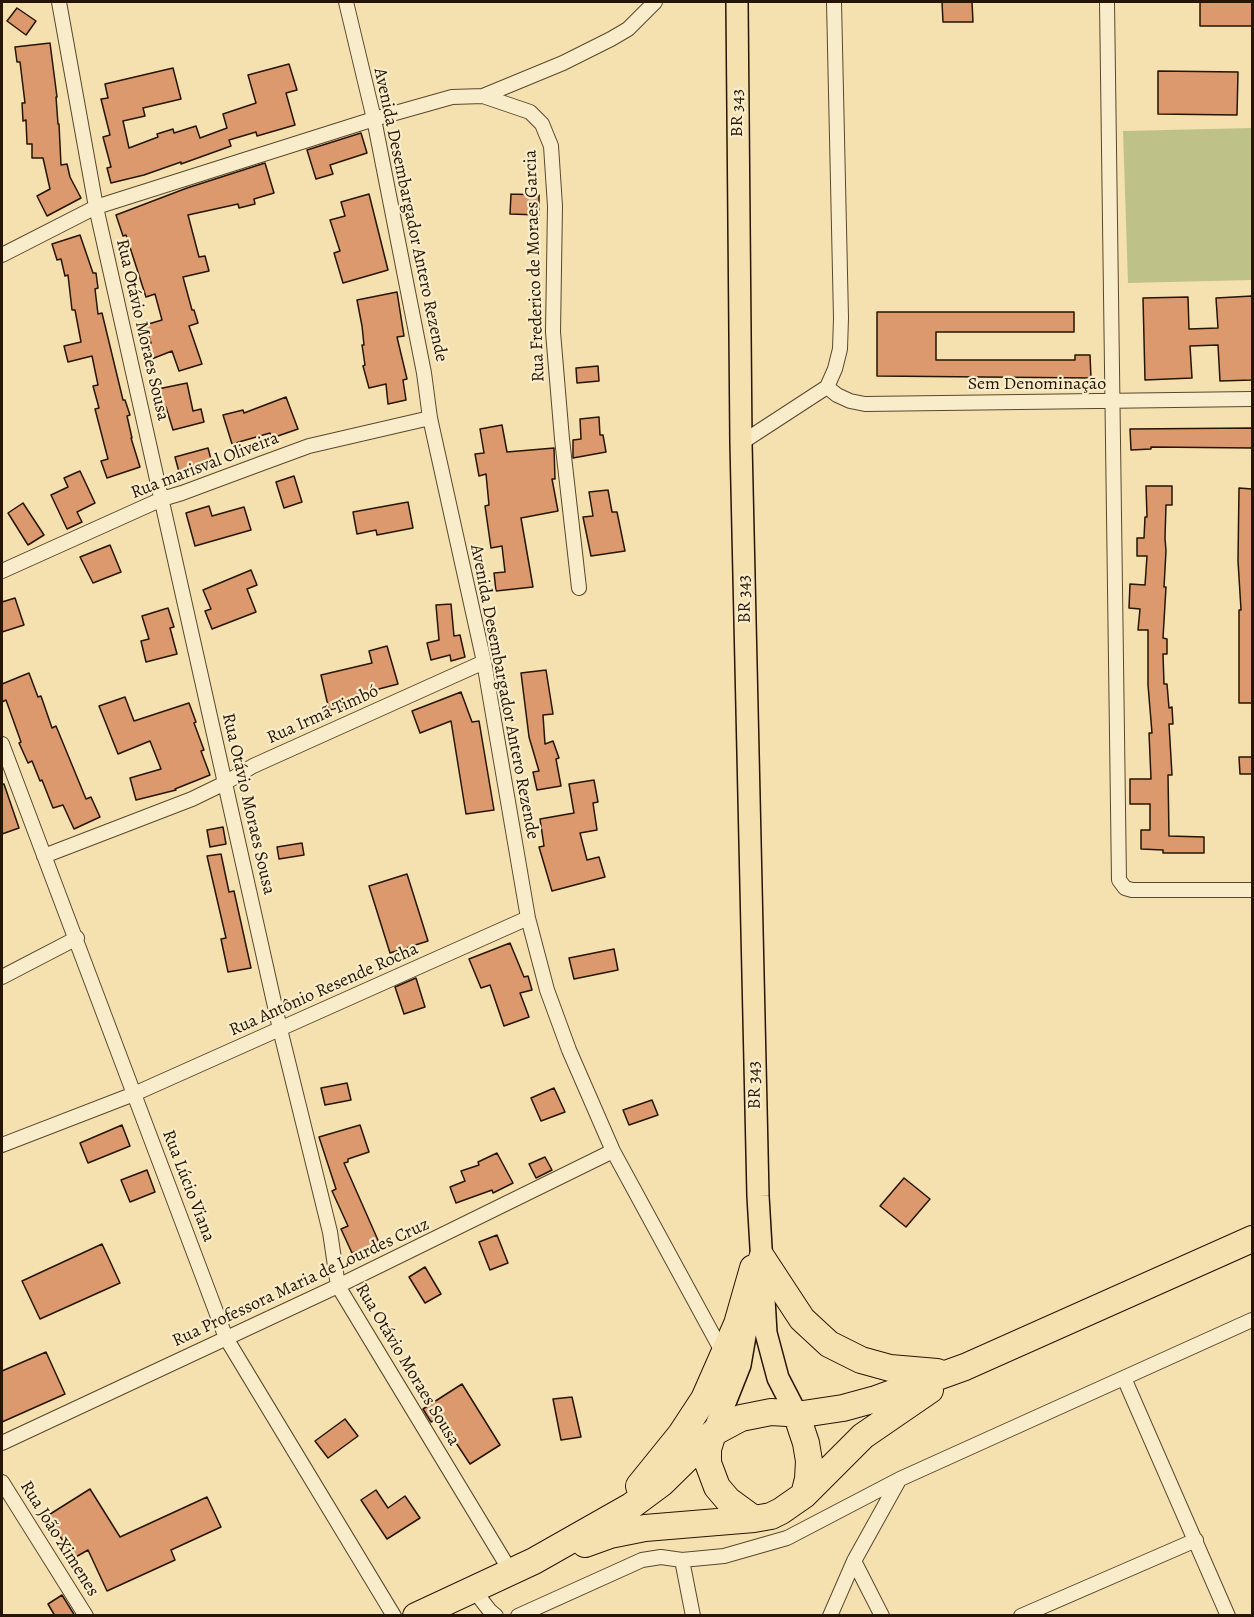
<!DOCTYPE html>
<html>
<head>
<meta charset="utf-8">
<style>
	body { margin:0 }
	#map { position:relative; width:1254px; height:1617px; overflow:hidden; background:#f5e1af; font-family:Alegreya,serif }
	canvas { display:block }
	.frame { position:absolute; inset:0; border:3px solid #251502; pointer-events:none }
</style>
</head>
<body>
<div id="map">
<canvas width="1254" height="1617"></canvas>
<div class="frame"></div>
</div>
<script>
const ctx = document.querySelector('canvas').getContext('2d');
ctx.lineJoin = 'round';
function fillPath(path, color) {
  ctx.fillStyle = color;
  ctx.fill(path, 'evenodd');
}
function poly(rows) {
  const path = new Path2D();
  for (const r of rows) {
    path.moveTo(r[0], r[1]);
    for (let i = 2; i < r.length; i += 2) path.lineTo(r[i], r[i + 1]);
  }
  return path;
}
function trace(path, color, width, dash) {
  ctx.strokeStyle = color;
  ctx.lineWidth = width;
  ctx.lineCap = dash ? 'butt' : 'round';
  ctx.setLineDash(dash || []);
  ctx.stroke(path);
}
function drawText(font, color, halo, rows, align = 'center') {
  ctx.font = font + ' Alegreya,serif';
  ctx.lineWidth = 4.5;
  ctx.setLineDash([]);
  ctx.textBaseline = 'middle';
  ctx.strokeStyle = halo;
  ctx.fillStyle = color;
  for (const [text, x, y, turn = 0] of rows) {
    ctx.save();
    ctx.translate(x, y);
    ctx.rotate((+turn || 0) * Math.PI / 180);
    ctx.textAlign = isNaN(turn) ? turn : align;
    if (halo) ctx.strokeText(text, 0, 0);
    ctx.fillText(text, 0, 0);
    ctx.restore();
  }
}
fillPath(poly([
	[1252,128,1252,280,1128,283,1123,131]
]), '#bfc288');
const building = poly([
	[942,2,972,2,973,22,943,22,942,2],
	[1200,2,1252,2,1252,26,1200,26,1200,2],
	[17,8,36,21,26,35,7,21,17,8],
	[50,43,57,97,56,97,58,124,59,124,61,165,67,164,70,177,81,198,47,216,37,196,50,189,43,158,32,158,32,144,27,144,26,120,23,121,22,103,25,103,20,62,17,62,15,47,50,43],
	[289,64,297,90,286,93,295,125,257,136,256,132,229,140,231,146,181,164,181,162,144,175,111,183,107,168,111,167,103,137,110,135,101,99,108,98,105,84,173,68,181,99,143,108,145,116,123,121,129,148,158,137,157,134,173,129,174,133,196,126,200,138,227,128,223,114,256,103,248,75,289,64],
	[1158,71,1238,72,1237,115,1158,114,1158,71],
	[361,133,367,153,330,165,333,174,316,179,307,150,361,133],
	[265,163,274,193,254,199,255,204,239,208,238,204,188,215,199,257,205,256,209,271,183,277,192,310,194,310,198,323,189,326,202,364,179,371,172,351,149,360,143,346,151,343,145,325,162,320,155,294,146,297,126,235,123,236,116,215,187,188,265,163],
	[369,194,388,270,343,283,334,253,340,251,330,220,345,216,341,202,369,194],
	[511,194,539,195,539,215,510,214,511,194],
	[80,235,93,273,96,273,98,288,95,289,98,314,102,313,123,400,125,400,130,415,127,416,132,438,131,438,140,467,107,478,101,461,108,459,95,409,99,408,93,386,98,385,92,356,68,362,64,346,81,342,75,310,72,310,68,275,65,276,61,259,57,260,52,244,80,235],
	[397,292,404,336,397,337,407,379,403,380,406,400,388,404,386,384,369,388,363,366,365,365,362,345,364,345,362,326,357,300,397,292],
	[1252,296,1252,380,1220,381,1218,345,1190,346,1192,378,1145,380,1143,298,1188,297,1189,329,1218,328,1216,298,1252,296],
	[877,312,1074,312,1074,332,936,332,936,360,1075,360,1075,355,1090,355,1091,378,877,376,877,312],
	[598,366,599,381,577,383,576,368,598,366],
	[187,383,193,411,201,409,204,422,173,430,166,407,162,407,158,389,187,383],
	[286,397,298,429,272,438,270,433,232,444,223,415,243,410,244,413,286,397],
	[599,417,600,435,603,435,606,452,573,458,573,440,581,439,580,419,599,417],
	[502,425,507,452,554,448,555,479,552,479,558,511,521,518,533,587,496,591,494,573,505,572,502,546,491,548,485,506,489,505,486,474,479,476,475,454,484,453,480,429,502,425],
	[1252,428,1252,448,1151,447,1151,449,1131,450,1130,429,1252,428],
	[208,448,212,463,179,472,175,457,208,448],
	[80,471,95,503,77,512,82,522,67,529,51,495,68,487,64,478,80,471],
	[294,476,302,502,284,508,276,482,294,476],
	[1146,486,1172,486,1172,505,1166,505,1165,538,1166,551,1164,587,1166,587,1163,638,1167,639,1167,654,1163,654,1164,684,1167,684,1169,708,1172,707,1173,724,1169,724,1172,775,1168,775,1169,836,1204,837,1204,853,1163,853,1163,850,1141,849,1141,830,1150,830,1150,804,1130,804,1130,779,1151,779,1149,733,1152,733,1148,685,1148,630,1138,630,1140,609,1129,608,1130,584,1145,585,1147,556,1137,556,1137,538,1144,538,1145,517,1147,517,1146,486],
	[1239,488,1252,489,1252,703,1239,703,1239,610,1241,610,1238,561,1239,488],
	[608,490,612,512,617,512,625,551,591,556,583,517,593,516,589,492,608,490],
	[408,502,413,528,377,535,376,530,357,534,353,512,408,502],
	[23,503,44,535,28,545,8,513,23,503],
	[209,506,212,516,244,507,251,530,195,546,186,513,209,506],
	[110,545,121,572,93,583,80,557,110,545],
	[251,570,257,585,247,589,256,612,212,629,205,611,211,609,203,590,251,570],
	[15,598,24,625,2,632,2,602,15,598],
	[451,604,454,636,460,635,465,657,451,661,450,655,431,660,427,643,439,640,436,605,451,604],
	[168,608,174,627,170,628,177,654,146,662,141,641,149,639,142,616,168,608],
	[387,646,398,684,375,690,377,696,358,701,358,703,329,710,321,675,372,663,369,651,387,646],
	[546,670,553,714,543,715,545,744,553,741,559,758,556,759,561,786,537,790,533,772,539,771,529,737,521,673,546,670],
	[29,673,38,697,41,696,52,728,56,726,86,799,91,797,100,817,74,829,63,805,53,808,42,780,40,781,32,761,28,763,19,743,21,742,6,700,2,702,2,684,29,673],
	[461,692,472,722,479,721,494,810,466,814,451,721,420,733,412,711,461,692],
	[125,697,134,721,189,703,196,722,194,723,204,750,201,751,210,775,175,789,176,790,136,800,130,778,161,769,150,741,118,754,99,706,125,697],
	[1239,757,1252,757,1252,774,1240,774,1239,757],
	[594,780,598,802,593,803,597,830,580,833,587,860,599,857,605,877,552,891,539,847,544,846,540,819,574,813,569,784,594,780],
	[2,784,4,784,19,828,2,834,2,784],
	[223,827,226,844,210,847,207,830,223,827],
	[302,843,304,855,279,859,277,847,302,843],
	[221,854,229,892,234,891,251,968,228,972,221,939,226,938,207,856,221,854],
	[407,874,428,941,390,953,369,886,407,874],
	[510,943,524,977,528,976,532,990,520,993,529,1017,504,1026,490,985,481,988,469,959,510,943],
	[614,949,618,970,574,979,569,958,614,949],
	[416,978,425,1007,404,1014,395,987,416,978],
	[347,1083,351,1100,325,1105,321,1088,347,1083],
	[554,1088,565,1112,541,1121,531,1098,554,1088],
	[652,1100,658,1115,629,1125,623,1110,652,1100],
	[122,1125,130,1146,88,1163,80,1143,122,1125],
	[360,1125,369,1152,348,1159,348,1162,344,1163,381,1247,360,1256,357,1251,352,1253,341,1229,348,1226,332,1191,336,1189,319,1137,360,1125],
	[497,1153,513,1183,493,1193,492,1190,456,1203,450,1187,465,1181,461,1171,479,1165,478,1162,497,1153],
	[545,1157,552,1170,536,1178,529,1164,545,1157],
	[147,1170,155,1192,130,1202,121,1180,147,1170],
	[904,1178,930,1199,906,1227,880,1206,904,1178],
	[497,1235,508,1263,490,1270,479,1242,497,1235],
	[102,1244,120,1283,40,1319,22,1281,102,1244],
	[425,1267,441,1294,425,1303,409,1277,425,1267],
	[46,1352,65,1394,2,1422,2,1371,46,1352],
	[462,1384,500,1445,470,1464,439,1417,431,1422,423,1409,462,1384],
	[572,1397,581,1437,561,1440,553,1399,572,1397],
	[345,1419,358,1436,328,1458,315,1441,345,1419],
	[90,1489,120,1537,207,1497,221,1527,171,1550,175,1560,107,1591,88,1550,74,1558,47,1516,90,1489],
	[376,1490,388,1508,405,1496,420,1518,387,1539,361,1500,376,1490],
	[62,1595,75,1616,55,1616,48,1604,62,1595]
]);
fillPath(building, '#db996d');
trace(building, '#251502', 1.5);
const street = poly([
	[59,2,96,207,280,1029,330,1232,338,1286,511,1572],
	[346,2,374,119,424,373,430,418,484,662,528,918,547,990,569,1050,613,1151,724,1355],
	[1107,2,1119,880,1125,888,1132,890,1252,890],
	[483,96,563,63,611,39,628,29,655,2],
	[2,255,96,207,374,119,452,97,483,96,530,112,542,124,551,146,555,206,553,332,562,439,579,588],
	[827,387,837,395,850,401,865,404,1252,399],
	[741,443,827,387,835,369,840,349,841,318,834,2],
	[2,571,162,499,182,493,260,464,309,446,430,418],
	[2,744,226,1338,394,1616],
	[44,856,192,799,225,783,253,766,484,662],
	[2,977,77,938],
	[2,1145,134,1094,528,918],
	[1124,1378,1228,1616],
	[2,1443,338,1286,613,1151],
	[2,1482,86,1616],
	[682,1560,693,1616],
	[473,1589,490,1611,496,1616],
	[518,1616,642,1560,661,1557,682,1560,724,1556,787,1538,900,1479,1252,1320],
	[830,1616,854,1561],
	[882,1616,854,1561,899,1480],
	[1021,1616,1196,1540]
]);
const primary = poly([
	[737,2,741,443,758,1196,766,1333,778,1378,796,1413],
	[713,1433,740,1365,750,1307]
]);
const highway = poly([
	[762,1258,802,1319,829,1344,861,1360,890,1368,937,1372],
	[796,1413,806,1443,809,1461,808,1479,804,1495],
	[713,1433,708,1449,708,1463,717,1487,728,1500,754,1519],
	[639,1486,681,1434,704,1399,737,1324,753,1268],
	[585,1544,610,1535,645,1528,754,1519,771,1516,781,1511,804,1495,863,1436,930,1390],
	[416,1616,534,1561,631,1506,662,1483,713,1433,741,1418,771,1412,803,1414,843,1408,876,1399,965,1367,1252,1239]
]);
trace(street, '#59482d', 16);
trace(primary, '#251502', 24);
trace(highway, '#251502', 28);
trace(street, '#f8eccb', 14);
trace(primary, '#f5e1af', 21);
trace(highway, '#f5e1af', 26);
drawText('18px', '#251502', '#f8eccb', [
	["BR 343",738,113,-90],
	["Avenida Desembargador Antero Rezende",410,215,78],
	["Rua Frederico de Moraes Garcia",535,266,-92],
	["Rua Otávio Moraes Sousa",142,330,77],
	["Sem Denominação",1037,385],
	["Rua marisval Oliveira",205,466,-21],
	["BR 343",745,599,-91],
	["Avenida Desembargador Antero Rezende",504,692,79],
	["Rua Irmã Timbó",323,715,-24],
	["Rua Otávio Moraes Sousa",248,804,77],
	["Rua Antônio Resende Rocha",324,990,-24],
	["BR 343",755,1085,-91],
	["Rua Lúcio Viana",188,1186,69],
	["Rua Professora Maria de Lourdes Cruz",301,1283,-25],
	["Rua Otávio Moraes Sousa",407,1365,59],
	["Rua João Ximenes",59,1539,58]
]);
</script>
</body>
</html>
